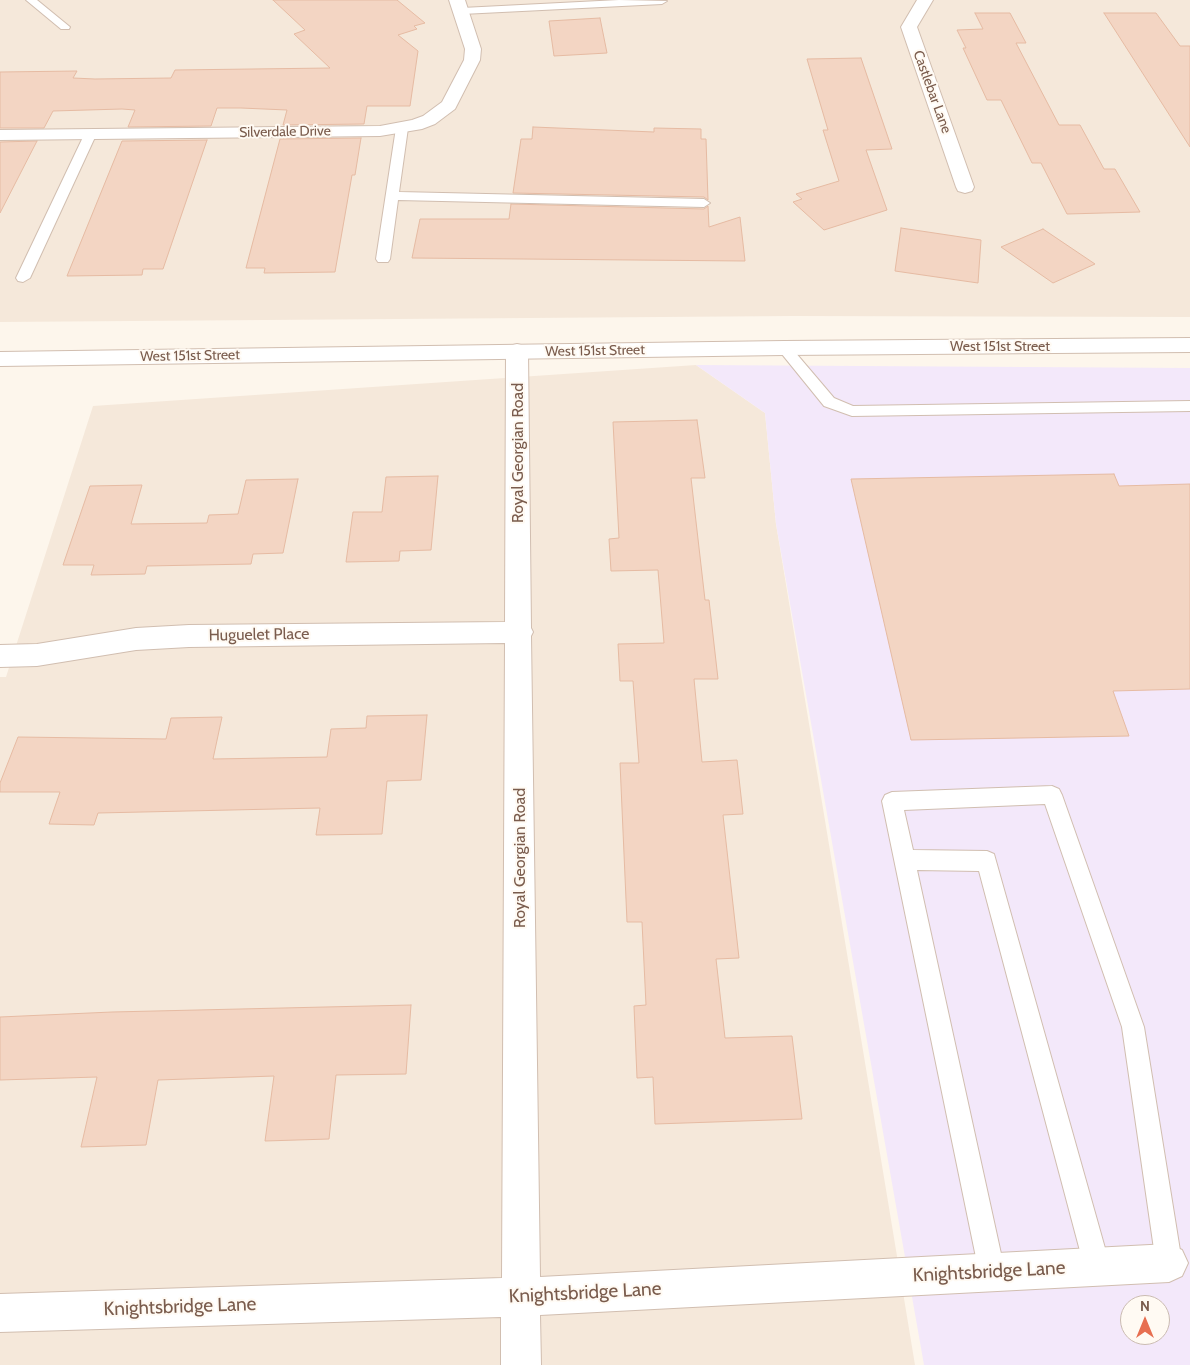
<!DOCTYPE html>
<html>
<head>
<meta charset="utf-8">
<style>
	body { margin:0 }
	#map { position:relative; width:1190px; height:1365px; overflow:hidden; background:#fdf6ec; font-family:Cabin,sans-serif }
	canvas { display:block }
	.north { position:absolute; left:1120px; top:1295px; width:50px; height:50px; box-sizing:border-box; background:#fffaf3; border:1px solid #cabbb1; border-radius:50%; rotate:0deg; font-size:14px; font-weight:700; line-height:20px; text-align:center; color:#7a5c4d }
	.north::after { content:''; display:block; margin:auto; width:18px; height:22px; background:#e76f51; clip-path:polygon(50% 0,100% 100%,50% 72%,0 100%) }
</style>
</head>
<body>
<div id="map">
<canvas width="1190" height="1365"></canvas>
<div class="north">N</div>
</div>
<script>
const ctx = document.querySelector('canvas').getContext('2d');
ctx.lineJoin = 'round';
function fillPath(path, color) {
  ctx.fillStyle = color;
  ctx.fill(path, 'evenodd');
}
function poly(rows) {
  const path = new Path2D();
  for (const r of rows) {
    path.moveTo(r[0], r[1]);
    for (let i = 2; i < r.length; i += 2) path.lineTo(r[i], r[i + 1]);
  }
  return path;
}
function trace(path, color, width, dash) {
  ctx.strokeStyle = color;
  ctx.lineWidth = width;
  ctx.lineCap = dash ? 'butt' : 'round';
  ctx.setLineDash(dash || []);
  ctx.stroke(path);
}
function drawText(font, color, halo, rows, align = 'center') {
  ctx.font = font + ' Cabin,sans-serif';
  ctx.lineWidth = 4;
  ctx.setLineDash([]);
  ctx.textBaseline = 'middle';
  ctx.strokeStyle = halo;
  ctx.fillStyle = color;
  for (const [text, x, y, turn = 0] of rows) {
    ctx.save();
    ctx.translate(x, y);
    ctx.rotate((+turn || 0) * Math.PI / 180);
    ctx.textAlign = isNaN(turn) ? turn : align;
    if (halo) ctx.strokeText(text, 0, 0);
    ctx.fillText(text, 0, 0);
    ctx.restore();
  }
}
fillPath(poly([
	[0,0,1190,0,1190,317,793,316,0,322],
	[696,365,765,413,776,524,915,1365,0,1365,0,677,6,677,93,406]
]), '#f5e8da');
fillPath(poly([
	[696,365,1190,368,1190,1365,924,1365,776,524,765,413],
	[1130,1305,1160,1305,1160,1335,1130,1335]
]), '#f3e8fa');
const building = poly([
	[273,0,397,0,425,23,414,26,417,29,398,35,418,51,410,106,367,106,364,124,283,125,287,110,241,108,217,108,211,126,128,127,135,110,122,109,53,111,44,128,0,128,0,72,77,71,73,78,95,79,171,78,175,70,330,68,294,34,305,30,273,0],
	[975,13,1010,13,1026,43,1016,43,1059,125,1080,125,1104,169,1115,169,1140,212,1067,214,1041,163,1032,163,1001,100,987,100,963,48,966,48,957,30,983,29,975,13],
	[1104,13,1156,13,1180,46,1190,46,1190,147,1104,13],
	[600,18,607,53,554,56,549,21,600,18],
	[861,58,892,149,866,150,887,210,824,230,793,202,802,199,796,194,839,181,823,130,828,130,807,59,861,58],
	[533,127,654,132,654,128,701,129,701,139,706,139,708,200,704,197,513,193,521,139,532,139,533,127],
	[361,138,355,175,352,175,335,272,264,273,265,268,246,268,280,139,361,138],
	[207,140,163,269,143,269,142,275,67,276,122,141,207,140],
	[37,141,0,213,0,142,37,141],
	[511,204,704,209,708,206,709,227,740,217,745,261,412,258,420,219,509,219,511,204],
	[901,228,981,240,978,283,895,271,901,228],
	[1043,229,1095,264,1053,283,1001,247,1043,229],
	[697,420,705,478,691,478,705,600,709,600,718,679,694,679,702,762,737,760,743,814,723,815,739,958,716,959,725,1038,792,1036,802,1119,655,1124,653,1077,637,1078,634,1006,646,1005,642,922,627,922,620,763,639,763,633,681,620,681,618,644,664,643,658,570,611,571,609,539,619,538,613,422,697,420],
	[1114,474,1119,486,1190,484,1190,689,1113,691,1129,736,911,740,851,479,1114,474],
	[438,476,431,550,400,551,399,561,346,562,353,512,382,512,386,477,438,476],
	[298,479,283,553,253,554,251,564,147,566,145,574,91,575,94,565,63,565,90,486,142,485,131,524,207,523,209,515,238,514,246,480,298,479],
	[427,715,421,780,387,781,382,834,316,835,320,808,98,813,94,825,49,824,60,792,0,792,0,783,18,737,166,739,171,718,222,717,213,759,327,757,331,729,366,728,367,716,427,715],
	[411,1005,406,1074,336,1075,329,1139,265,1141,274,1076,158,1080,146,1145,81,1147,97,1077,0,1080,0,1017,112,1012,411,1005]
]);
fillPath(building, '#f3d5c3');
trace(building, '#e6bba3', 1);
const service = poly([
	[26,0,37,0,70,27,69,29,61,29,26,0],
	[619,0,667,1,662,4,462,14,457,11,462,8,619,0],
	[402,124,408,128,399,192,704,199,710,203,704,207,398,200,390,259,388,262,378,262,376,259,396,128,402,124],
	[90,131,96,135,30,278,23,282,18,281,16,278,84,135,90,131],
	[784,343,789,345,834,398,853,406,1190,401,1190,411,852,416,824,406,777,348,779,345,784,343],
	[1052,786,1059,789,1062,795,1144,1027,1182,1263,1178,1272,1169,1276,1160,1272,1156,1263,1122,1027,1045,804,904,810,913,850,987,851,994,854,1110,1266,1106,1275,1097,1279,1088,1275,1084,1266,979,871,917,870,1005,1272,1001,1281,992,1285,983,1281,979,1272,882,801,885,795,892,792,1052,786]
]);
const minor = poly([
	[449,0,465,0,481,49,480,60,455,109,435,124,422,129,380,136,0,140,0,130,380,126,412,120,423,116,442,102,464,60,465,49,449,0],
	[917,0,933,0,917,27,974,187,972,191,965,193,958,191,956,187,901,27,917,0],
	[517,344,525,346,528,351,531,628,533,632,531,636,540,1277,1169,1244,1182,1250,1188,1263,1182,1276,1169,1282,540,1315,541,1365,501,1365,501,1317,0,1332,0,1294,502,1278,505,643,189,647,136,650,37,666,0,667,0,645,37,644,136,628,189,625,505,622,506,351,509,346,517,344]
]);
const tertiary = poly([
	[1190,338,1190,352,784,355,0,366,0,352,784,341,1190,338]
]);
trace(service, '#d1beb0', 2);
trace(minor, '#d1beb0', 2);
trace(tertiary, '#d1beb0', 2);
fillPath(service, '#fff');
fillPath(minor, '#fff');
fillPath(tertiary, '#fff');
drawText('14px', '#7a5c4d', '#fffaf3', [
	["Castlebar Lane",932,92,70],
	["Silverdale Drive",285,132,-1],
	["West 151st Street",1000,347],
	["West 151st Street",595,351,-1],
	["West 151st Street",190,356,-1]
]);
drawText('16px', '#7a5c4d', '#fffaf3', [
	["Royal Georgian Road",518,453,-90],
	["Huguelet Place",259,635,-1],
	["Royal Georgian Road",520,858,-90]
]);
drawText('19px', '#7a5c4d', '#fffaf3', [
	["Knightsbridge Lane",989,1272,-3],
	["Knightsbridge Lane",585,1293,-3],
	["Knightsbridge Lane",180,1307,-2]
]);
</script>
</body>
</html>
